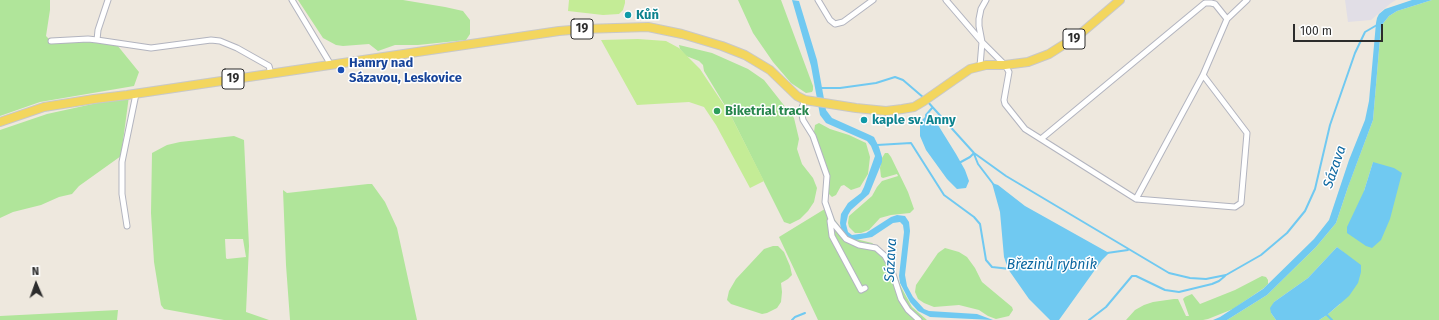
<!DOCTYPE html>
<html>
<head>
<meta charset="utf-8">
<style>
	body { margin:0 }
	#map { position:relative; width:1439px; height:320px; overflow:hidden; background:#eee8de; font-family:"Fira Sans",sans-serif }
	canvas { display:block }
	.north { position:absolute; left:16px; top:264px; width:40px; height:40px; -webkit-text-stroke:3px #fff; paint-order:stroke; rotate:358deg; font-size:11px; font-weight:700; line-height:16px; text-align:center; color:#2c2c2c }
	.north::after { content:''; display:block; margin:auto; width:14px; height:18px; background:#2c2c2c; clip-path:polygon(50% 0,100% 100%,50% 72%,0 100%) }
	.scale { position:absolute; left:1293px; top:24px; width:90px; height:18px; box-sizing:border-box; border:2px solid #2c2c2c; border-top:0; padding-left:5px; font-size:12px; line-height:14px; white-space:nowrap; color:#2c2c2c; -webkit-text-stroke:3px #fff; paint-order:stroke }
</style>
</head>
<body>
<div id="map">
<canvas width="1439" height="320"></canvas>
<div class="north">N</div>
<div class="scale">100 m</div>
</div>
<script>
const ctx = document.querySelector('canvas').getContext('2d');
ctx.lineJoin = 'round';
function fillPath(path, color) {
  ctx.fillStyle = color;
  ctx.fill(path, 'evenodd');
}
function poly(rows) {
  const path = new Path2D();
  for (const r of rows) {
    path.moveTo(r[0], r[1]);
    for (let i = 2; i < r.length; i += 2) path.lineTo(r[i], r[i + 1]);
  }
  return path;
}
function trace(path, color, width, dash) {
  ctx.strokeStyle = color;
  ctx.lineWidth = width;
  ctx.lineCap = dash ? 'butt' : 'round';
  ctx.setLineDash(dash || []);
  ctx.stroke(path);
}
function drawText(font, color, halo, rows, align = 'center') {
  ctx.font = font + ' "Fira Sans",sans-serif';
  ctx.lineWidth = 3;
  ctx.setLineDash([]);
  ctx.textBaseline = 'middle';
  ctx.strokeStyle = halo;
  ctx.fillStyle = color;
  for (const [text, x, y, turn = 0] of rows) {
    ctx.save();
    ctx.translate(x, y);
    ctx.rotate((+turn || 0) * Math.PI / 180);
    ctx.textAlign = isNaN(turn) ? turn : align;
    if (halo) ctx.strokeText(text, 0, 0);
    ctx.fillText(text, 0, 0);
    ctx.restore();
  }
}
fillPath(poly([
	[1345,0,1396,0,1391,3,1371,20,1348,22]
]), '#e1dee6');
fillPath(poly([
	[0,0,50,0,50,10,46,36,52,42,82,40,117,45,139,72,134,86,40,102,0,116],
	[298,0,403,0,445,7,463,11,470,20,470,34,466,40,418,45,395,45,378,51,369,44,343,46,336,45,323,38],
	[738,0,781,0,813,86,813,90,812,92,806,93,791,83,773,62,753,33],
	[1432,0,1439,0,1439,320,1319,320,1327,315,1340,304,1343,252,1337,247,1308,278,1274,302,1271,313,1276,320,1227,320,1267,295,1316,247,1336,223,1349,184,1373,120,1381,26,1389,16,1397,11],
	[1373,162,1366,246,1364,191],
	[679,45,712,53,748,69,764,80,794,118,799,139,797,149,802,164,813,178,817,188,814,202,808,211,800,219,790,224,784,222,730,114,704,71,703,65,699,61,686,56,680,49],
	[129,96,121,156,79,186,72,194,59,197,41,205,13,212,0,218,0,130,47,114],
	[819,123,830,129,849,135,866,143,870,157,868,174,860,187,851,190,844,185,841,186,836,195,832,197,829,194,820,149,814,132,815,125],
	[234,136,244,140,249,246,246,312,269,320,224,320,164,309,161,305,154,262,151,213,152,153,167,145,180,142],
	[225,239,243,239,246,257,227,259,226,258],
	[885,153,888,153,891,157,908,192,914,209,910,213,891,215,880,218,869,230,861,233,855,233,849,227,848,223,849,216,872,196,877,187,882,181,898,176,897,174,883,178,881,177,880,168,882,158],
	[368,184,372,184,385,202,397,228,417,320,290,320,286,265,283,190,287,193],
	[828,207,835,220,848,237,872,243,889,256,901,287,912,307,927,320,818,320,779,237],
	[773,246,778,246,784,252,790,266,792,275,788,279,781,283,782,292,781,302,777,308,767,313,762,314,731,304,727,300,729,291,736,279,764,249],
	[945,248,959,252,967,257,975,268,982,282,1012,307,1013,310,1009,316,996,319,988,316,979,310,959,305,934,307,924,303,918,299,915,292,916,285,938,253],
	[1262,276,1266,277,1268,280,1268,284,1264,288,1233,309,1208,319,1203,320,1126,320,1135,310,1144,305,1153,302,1174,299,1178,299,1186,316,1189,316,1183,299,1185,297,1192,294,1200,304,1235,290],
	[118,310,117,320,0,320,0,316]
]), '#b0e59a');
fillPath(poly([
	[569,0,625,0,625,3,623,10,619,14,603,15,568,11],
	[638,39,666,41,679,48,700,69,730,114,764,181,750,188,716,125,704,107,689,102,637,105,601,40]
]), '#c4ec96');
fillPath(poly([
	[792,0,799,1,817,60,826,110,832,118,870,135,874,137,879,147,882,157,882,162,869,194,851,210,848,215,846,224,848,232,852,235,866,233,891,217,897,215,905,216,909,222,910,231,905,275,907,286,913,297,924,309,929,311,977,314,993,320,930,317,918,311,910,302,900,283,899,276,904,232,903,225,900,222,893,223,872,237,855,240,849,240,841,229,840,223,841,214,848,203,861,193,864,187,875,156,871,146,867,141,826,123,820,115,811,66],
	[1412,0,1432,0,1397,11,1389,16,1381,26,1373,120,1348,187,1336,223,1316,247,1267,295,1227,320,1213,320,1220,317,1263,289,1314,239,1329,220,1349,160,1365,120,1369,101,1376,23,1377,18,1379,14,1385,9],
	[925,117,930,118,938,125,956,154,965,170,969,181,966,188,957,189,947,179,926,150,920,136,920,122],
	[1373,162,1394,168,1402,173,1390,219,1381,240,1372,248,1366,246,1347,233,1347,227,1364,191],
	[992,183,998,185,1025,206,1109,253,1102,260,1059,320,1050,320,1029,299,1008,269,1004,257,1000,212],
	[1337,247,1361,265,1361,272,1358,283,1349,296,1327,315,1319,320,1276,320,1271,313,1270,308,1274,302,1308,278]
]), '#70c9f1');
trace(poly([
	[821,88,840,88,876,83,895,77,903,80,924,98],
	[927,101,974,153,1006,176,1169,273,1190,278,1206,279,1226,275,1261,255,1287,233,1305,211,1315,189,1330,125,1355,53,1365,32,1377,25],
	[926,118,926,115,932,108],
	[877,145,911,143,944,195,974,217,980,224,986,260,992,267,1010,269],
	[974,154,978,164,994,185],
	[959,163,970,157,974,153],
	[1107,253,1128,250],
	[1327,315,1332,320],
	[792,320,795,317,805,313],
	[1089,320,1106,307,1132,276,1136,276,1165,290,1179,292,1212,284,1219,281,1225,276]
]), '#70c9f1', 2);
const minor = poly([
	[108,0,98,30,97,40,151,48,211,40,220,41,237,48,269,66,271,74],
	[292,0,331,65],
	[818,0,830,20,835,24,843,22,873,0],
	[946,0,982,42,1005,65,1009,72,1004,100,1005,104,1025,129,1136,199,1235,207,1241,203,1247,133,1203,75],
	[51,41,88,39,97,40],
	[980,66,982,42,979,26,979,19,981,9,986,0],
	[805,100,801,110,803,120,813,136,827,176,825,202,832,222,846,239,859,245,876,248,885,256,890,265,901,299,908,310,919,320],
	[1041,139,1205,3,1211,3,1215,4,1227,19],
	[1136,199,1203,75,1227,19,1247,0],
	[830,221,832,236,861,290,865,288],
	[127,226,122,194,122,162,136,94]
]);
const primary = poly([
	[0,122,44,107,94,99,127,95,559,31,583,29,648,27,682,34,722,46,745,55,770,70,797,96,805,100,856,108,886,111,902,109,914,107,924,101,954,80,970,69,986,65,1005,65,1028,62,1049,54,1079,35,1120,0]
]);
trace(minor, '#b2b4bf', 7);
trace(primary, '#c8c8c8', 10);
trace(minor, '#fff', 5);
trace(primary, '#f3d65e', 8);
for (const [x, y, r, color] of [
	[628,15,4,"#0f9aa8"],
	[341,70,4,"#1a4fb4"],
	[717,111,4,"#2e9e5b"],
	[864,120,4,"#0f9aa8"]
]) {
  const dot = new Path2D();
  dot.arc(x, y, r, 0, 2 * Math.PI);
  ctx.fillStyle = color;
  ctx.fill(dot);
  trace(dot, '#fff', 1.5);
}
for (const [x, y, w] of [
	[582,29,22],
	[1074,39,22],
	[233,79,22]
]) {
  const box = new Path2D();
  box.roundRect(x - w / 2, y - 10, w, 20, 3);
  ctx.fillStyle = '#fff';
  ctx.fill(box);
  trace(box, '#2c2c2c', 1);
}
drawText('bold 12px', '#2c2c2c', null, [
	["19",582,29],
	["19",1074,39],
	["19",233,79]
]);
drawText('bold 13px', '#0d838f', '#fff', [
	["Kůň",636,15],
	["kaple sv. Anny",872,120]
], 'left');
drawText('bold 13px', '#164399', '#fff', [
	["Hamry nad",349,63],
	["Sázavou, Leskovice",349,78]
], 'left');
drawText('bold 13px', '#27864d', '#fff', [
	["Biketrial track",725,111]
], 'left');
drawText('italic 14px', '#0c67a0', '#fff', [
	["Sázava",1335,167,-71],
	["Sázava",891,260,-87],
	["Březinů rybník",1052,265]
]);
</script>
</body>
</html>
